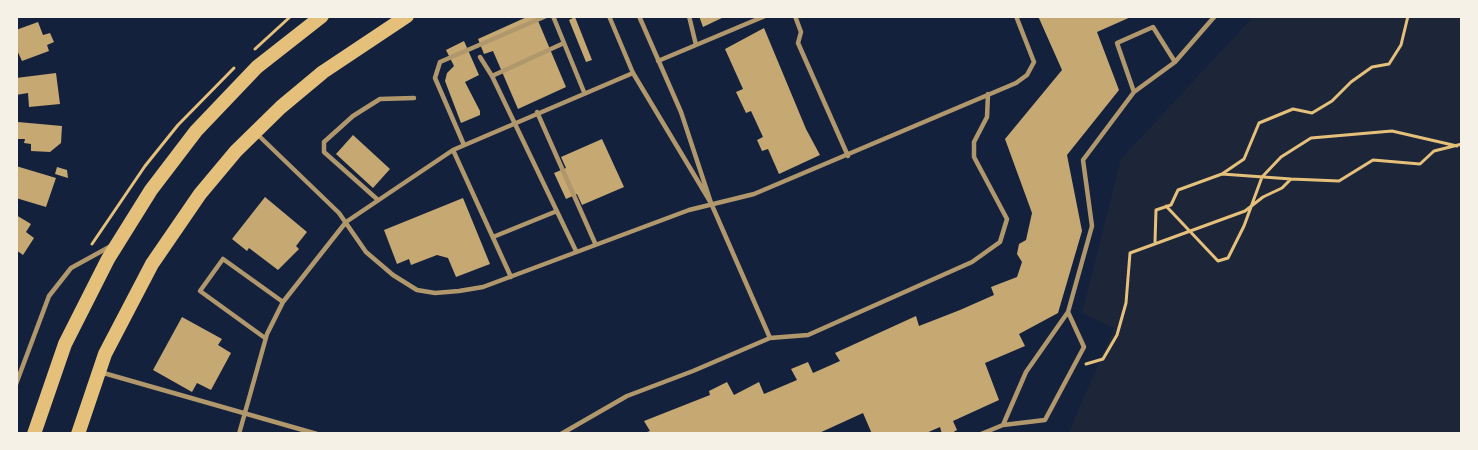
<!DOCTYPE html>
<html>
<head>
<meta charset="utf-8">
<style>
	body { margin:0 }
	#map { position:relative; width:1478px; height:450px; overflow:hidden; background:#14213d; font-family:Signika,sans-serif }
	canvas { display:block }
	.frame { position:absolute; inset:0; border:18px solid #f6f1e7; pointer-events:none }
</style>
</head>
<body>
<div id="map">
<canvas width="1478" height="450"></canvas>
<div class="frame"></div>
</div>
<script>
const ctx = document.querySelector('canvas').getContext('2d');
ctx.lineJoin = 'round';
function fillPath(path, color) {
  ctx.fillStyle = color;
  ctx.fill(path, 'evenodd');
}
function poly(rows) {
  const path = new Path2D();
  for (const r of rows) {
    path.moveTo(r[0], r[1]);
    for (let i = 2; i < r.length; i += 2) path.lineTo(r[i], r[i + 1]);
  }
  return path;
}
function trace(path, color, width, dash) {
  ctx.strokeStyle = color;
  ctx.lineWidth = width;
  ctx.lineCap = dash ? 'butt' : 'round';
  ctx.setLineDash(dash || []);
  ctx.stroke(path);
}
fillPath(poly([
	[1253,17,1461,17,1461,433,1068,434,1114,328,1082,313,1121,159]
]), '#1d2539');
fillPath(poly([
	[529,16,536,16,566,87,518,109,493,51,484,54,478,39],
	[699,16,726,16,703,27],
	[1038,16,1133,16,1097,32,1119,90,1067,155,1082,231,1058,313,1019,334,1025,346,985,363,999,400,953,421,957,430,950,434,942,434,940,427,924,434,872,434,863,413,817,434,644,433,650,431,644,421,710,395,709,391,727,382,734,395,759,382,764,394,797,380,791,369,808,362,813,373,840,361,835,353,916,316,919,326,960,310,994,295,991,287,1017,277,1022,262,1017,254,1019,244,1026,240,1032,213,1005,139,1062,70],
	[575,17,592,60,586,62,569,20],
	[38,22,43,35,50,33,54,42,47,45,49,51,22,61,16,48,16,30],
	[764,28,806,129,820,155,779,174,768,149,762,151,757,140,763,137,751,111,746,113,736,92,743,89,725,49],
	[464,41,479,75,465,82,480,111,480,115,461,123,445,81,447,73,454,66,446,50],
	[56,73,60,104,29,107,28,93,16,95,16,78],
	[18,122,62,126,61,143,50,152,31,151,31,144,24,143,25,139,17,139],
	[353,135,390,169,373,188,336,154],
	[602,139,624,187,582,205,577,194,566,199,554,173,566,168,561,157],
	[16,166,56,178,46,207,16,198],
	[57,167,67,170,68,178,55,174],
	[265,197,307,232,296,246,299,249,278,270,249,248,247,251,232,239],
	[463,198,490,264,456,277,448,258,437,255,411,265,409,259,397,264,384,230],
	[16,215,31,224,26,232,34,238,23,255,16,250],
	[182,317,222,339,218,345,231,353,211,390,197,383,192,392,153,370]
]), '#c6a872');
trace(poly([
	[255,49,291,16],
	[1222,174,1244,159,1259,123,1293,109,1312,113,1332,101,1351,82,1372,67,1389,64,1401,45,1408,16],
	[1166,206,1218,261,1228,258,1244,226,1262,177,1281,157,1311,138,1392,131,1457,146],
	[1155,242,1156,210,1171,205,1178,190,1222,174,1291,179],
	[92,244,145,166,178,125,234,68],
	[1086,364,1103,359,1117,335,1126,303,1130,253,1245,211,1263,197,1282,188,1291,179,1339,181,1373,160,1420,164,1434,151,1462,144]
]), '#e5c07b', 3);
trace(poly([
	[553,16,584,92],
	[609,16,633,73,711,203,681,112,639,16],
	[689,16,696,45],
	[795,16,801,32,798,43,848,156],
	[480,57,492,76,576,251],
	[658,61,765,16],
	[492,76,564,43],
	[1134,92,1117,43,1153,27,1175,62],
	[537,112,595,243],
	[257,134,339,213,366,252,393,275,417,290,435,293,459,291,483,287,689,210,754,194,1016,83,1027,75,1034,62,1016,16],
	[464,145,435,78,440,62,546,16],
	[453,150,511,277],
	[378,200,324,152,324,142,353,116,380,99,414,98],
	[493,237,557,211],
	[265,338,200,291,223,259,283,302],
	[770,338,808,335,972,262,1000,242,1007,219,974,157,974,142,987,117,988,94],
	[100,372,317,434],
	[16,384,49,296,71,268,111,246],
	[1003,425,1045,420,1084,347,1068,312],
	[239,434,267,334,283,302,346,222,453,150,633,73],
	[561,434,627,396,693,371,770,338,711,203],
	[981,434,1003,425,1026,372,1068,312,1092,226,1083,160,1134,92,1175,62,1215,16]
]), '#b1986c', 4.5);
trace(poly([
	[34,434,65,344,108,259,151,190,196,131,257,67,322,16],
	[78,434,105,354,152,264,200,194,236,151,281,107,323,72,407,16]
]), '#e5c07b', 14);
</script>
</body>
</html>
